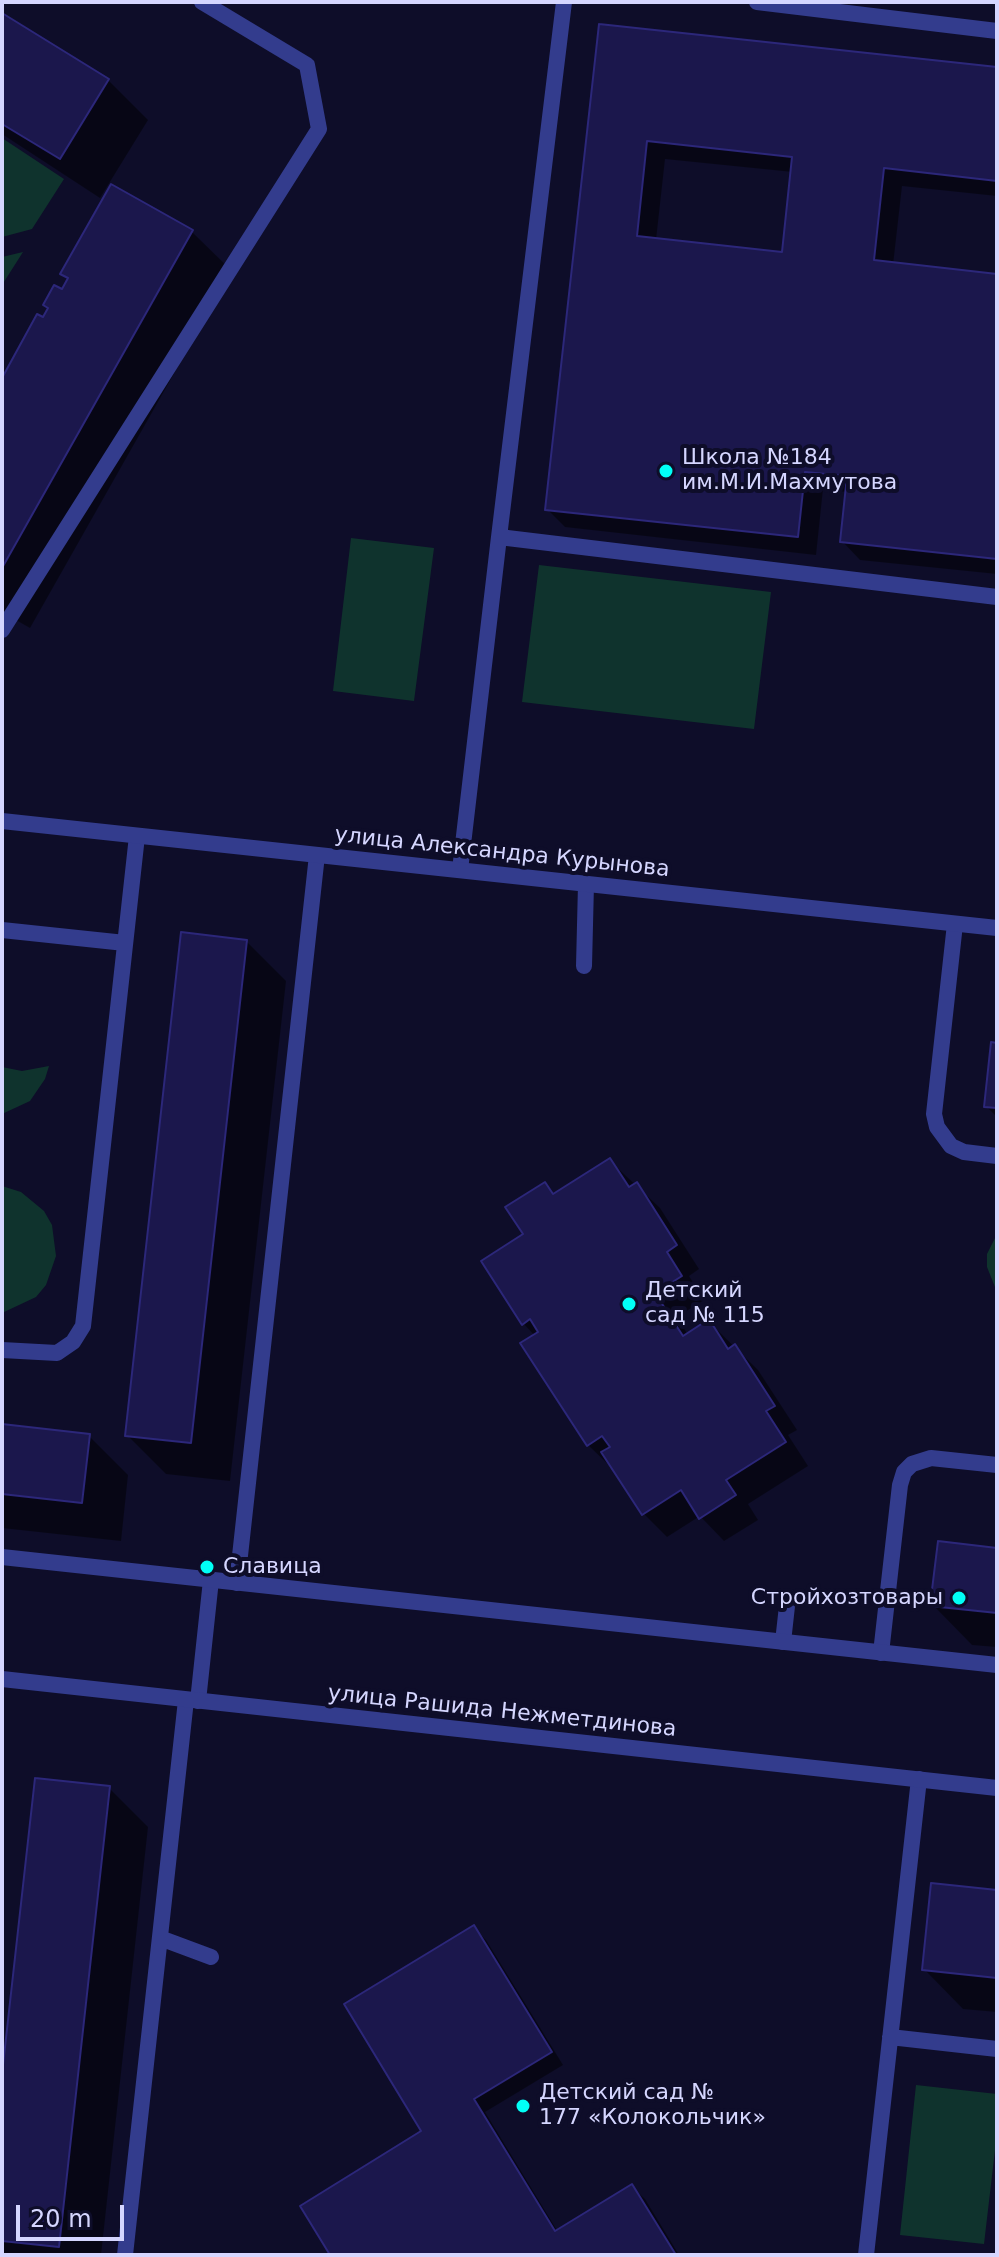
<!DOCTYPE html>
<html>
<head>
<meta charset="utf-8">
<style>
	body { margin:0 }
	#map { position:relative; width:999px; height:2257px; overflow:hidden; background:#0e0d29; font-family:"DejaVu Sans",sans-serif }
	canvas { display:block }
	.frame { position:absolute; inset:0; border:4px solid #d5d6ff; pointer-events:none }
	.scale { position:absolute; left:16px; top:2205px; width:108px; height:36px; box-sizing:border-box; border:4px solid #d5d6ff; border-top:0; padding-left:10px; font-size:24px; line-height:28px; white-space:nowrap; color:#d5d6ff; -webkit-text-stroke:6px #0e0d29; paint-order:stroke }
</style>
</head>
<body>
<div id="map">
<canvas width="999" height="2257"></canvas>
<div class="frame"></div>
<div class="scale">20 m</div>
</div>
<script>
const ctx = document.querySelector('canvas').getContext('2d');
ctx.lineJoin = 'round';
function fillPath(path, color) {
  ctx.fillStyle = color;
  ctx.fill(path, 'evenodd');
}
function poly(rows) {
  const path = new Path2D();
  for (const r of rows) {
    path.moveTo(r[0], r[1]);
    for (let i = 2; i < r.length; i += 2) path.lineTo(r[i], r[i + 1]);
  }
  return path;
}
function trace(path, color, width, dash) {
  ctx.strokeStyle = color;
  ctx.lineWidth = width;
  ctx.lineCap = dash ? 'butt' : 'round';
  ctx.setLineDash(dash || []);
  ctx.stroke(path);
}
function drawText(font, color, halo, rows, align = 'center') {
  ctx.font = font + ' "DejaVu Sans",sans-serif';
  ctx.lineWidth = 8;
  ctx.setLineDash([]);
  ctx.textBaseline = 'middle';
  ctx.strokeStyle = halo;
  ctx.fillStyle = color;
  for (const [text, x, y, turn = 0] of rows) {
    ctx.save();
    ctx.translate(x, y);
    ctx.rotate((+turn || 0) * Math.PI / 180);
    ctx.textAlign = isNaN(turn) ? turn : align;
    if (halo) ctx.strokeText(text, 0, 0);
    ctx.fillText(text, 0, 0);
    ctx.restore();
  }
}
fillPath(poly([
	[2,138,64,179,32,229,2,237],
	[23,252,2,285,2,257],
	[351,538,434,548,414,701,333,691],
	[539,565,771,592,754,729,522,702],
	[49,1066,45,1079,30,1101,2,1114,2,1067,22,1071],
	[2,1186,21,1192,44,1211,52,1225,56,1256,46,1285,36,1297,2,1313],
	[997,1234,997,1292,987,1267,987,1254],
	[916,2085,997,2094,997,2133,984,2244,900,2235]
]), '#0f332d');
fillPath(poly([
	[2,15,108,80,148,120,100,198,2,134],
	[600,26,997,69,997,196,902,186,893,265,997,276,997,574,860,560,842,541,847,492,823,489,816,555,565,527,547,509],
	[665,159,793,172,784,254,656,240],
	[192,232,232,271,30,628,2,612,2,382,63,292,69,280,63,273],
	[247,942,286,981,230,1481,166,1474,127,1435],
	[997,1045,997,1117,986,1106],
	[609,1160,660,1208,699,1269,689,1276,704,1300,677,1317,688,1335,708,1321,758,1370,797,1430,788,1435,808,1466,748,1504,758,1520,724,1541,700,1516,667,1537,643,1513,612,1468,588,1445,535,1336,523,1323,525,1235,545,1184,555,1195],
	[2,1426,89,1436,128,1475,121,1541,2,1528],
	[997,1550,997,1647,972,1645,933,1605],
	[109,1788,148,1827,101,2255,3,2255,2,2093],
	[997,1892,997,2012,963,2009,924,1969],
	[474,1928,486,1940,563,2065,485,2112,558,2232,632,2187,645,2199,679,2255,332,2255,424,2132]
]), '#0007');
const building = poly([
	[2,13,109,79,60,159,2,124,2,13],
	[599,24,997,67,997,181,884,168,874,260,997,274,997,559,840,542,847,476,805,472,798,537,545,510,599,24],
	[647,141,792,157,782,252,637,236,647,141],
	[111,184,193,230,2,568,2,378,37,314,43,317,48,308,43,305,54,285,62,289,68,278,60,274,111,184],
	[181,932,247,940,191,1443,125,1436,181,932],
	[991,1042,997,1043,997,1108,984,1107,991,1042],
	[610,1158,629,1187,637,1182,677,1245,667,1252,682,1276,655,1293,683,1336,709,1319,728,1349,735,1344,775,1406,766,1411,786,1442,726,1480,736,1495,699,1519,681,1490,642,1515,601,1452,610,1447,602,1436,587,1446,520,1343,538,1332,530,1319,522,1325,481,1261,523,1234,505,1207,545,1182,553,1194,610,1158],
	[2,1424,90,1434,82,1503,2,1494,2,1424],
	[938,1541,997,1548,997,1613,930,1606,938,1541],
	[35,1778,110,1786,59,2247,2,2241,2,2074,35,1778],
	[931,1883,997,1890,997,1978,922,1970,931,1883],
	[474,1925,552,2052,474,2099,555,2231,632,2184,676,2255,330,2255,300,2206,421,2131,344,2004,474,1925]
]);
fillPath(building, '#1b174c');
trace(building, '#2c277a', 2);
trace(poly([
	[564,2,499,537,997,597],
	[757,2,997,31],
	[2,630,319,129,307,65,202,2],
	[460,870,499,537],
	[955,924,934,1114,937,1127,951,1146,964,1152,997,1156],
	[2,930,125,943],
	[584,966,586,884],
	[2,1350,57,1353,73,1342,83,1326,137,836],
	[237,1583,317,855],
	[783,1642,788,1597],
	[881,1653,900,1485,904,1472,912,1464,931,1458,997,1465],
	[198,1701,211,1580],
	[160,1938,211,1957],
	[890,2037,997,2049],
	[125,2255,186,1700],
	[866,2255,919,1779]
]), '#333c8d', 16);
trace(poly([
	[2,821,997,928],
	[2,1557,997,1665],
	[2,1679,997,1788]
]), '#333c8d', 16);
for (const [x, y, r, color] of [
	[666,471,8,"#01fff6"],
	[629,1304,8,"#01fff6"],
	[207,1567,8,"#01fff6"],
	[959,1598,8,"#01fff6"],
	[523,2106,8,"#01fff6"]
]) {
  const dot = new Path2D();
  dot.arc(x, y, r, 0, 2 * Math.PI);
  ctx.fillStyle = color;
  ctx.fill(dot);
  trace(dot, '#0e0d29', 3);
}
drawText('22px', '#d5d6ff', '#0e0d29', [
	["Школа №184",682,458],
	["им.М.И.Махмутова",682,483],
	["Детский",645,1291],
	["сад № 115",645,1316],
	["Славица",223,1567],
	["Стройхозтовары",943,1598,"right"],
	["Детский сад №",539,2093],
	["177 «Колокольчик»",539,2118]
], 'left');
drawText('22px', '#d5d6ff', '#0e0d29', [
	["улица Александра Курынова",502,853,6],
	["улица Рашида Нежметдинова",502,1712,6]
]);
</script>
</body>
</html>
